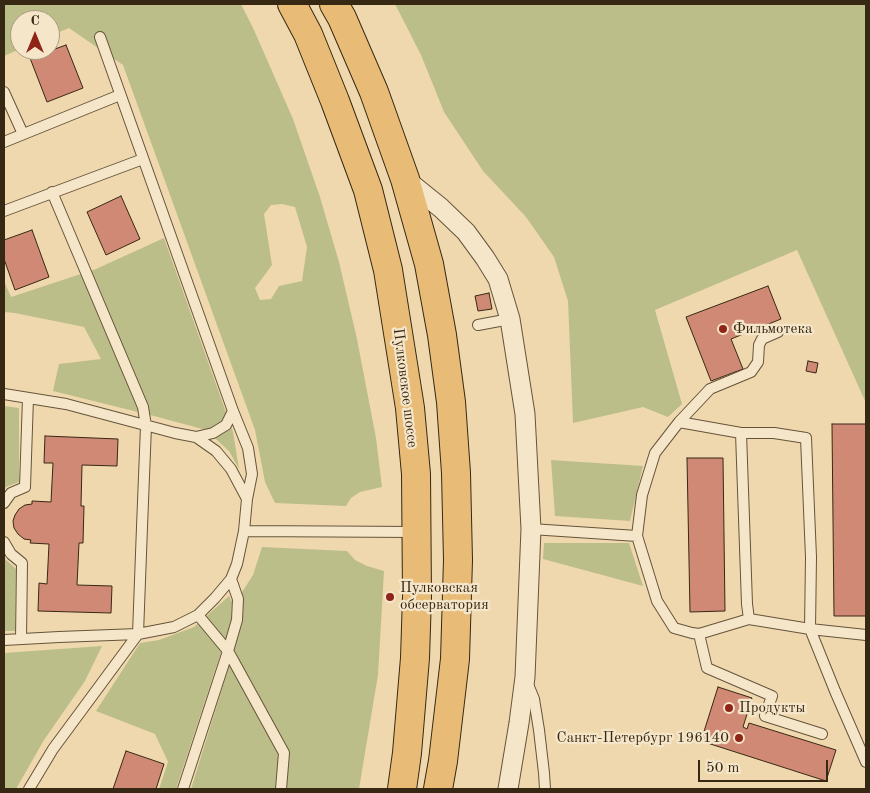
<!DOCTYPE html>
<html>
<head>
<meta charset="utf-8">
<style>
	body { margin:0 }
	#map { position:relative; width:870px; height:793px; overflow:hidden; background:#f0d8ae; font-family:"Old Standard TT",serif }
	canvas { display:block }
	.frame { position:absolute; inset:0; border:5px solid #372814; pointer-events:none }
	.north { position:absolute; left:10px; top:10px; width:50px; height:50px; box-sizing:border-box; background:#f5e6ca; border:1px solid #a99a81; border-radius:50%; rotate:0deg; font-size:14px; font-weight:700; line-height:20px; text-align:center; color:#372814 }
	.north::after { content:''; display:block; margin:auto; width:18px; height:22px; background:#8f2418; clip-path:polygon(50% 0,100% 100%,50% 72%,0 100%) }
	.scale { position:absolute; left:698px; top:760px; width:130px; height:22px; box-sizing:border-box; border:2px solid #372814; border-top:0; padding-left:6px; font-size:15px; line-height:18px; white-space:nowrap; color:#372814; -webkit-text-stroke:4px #f5e6ca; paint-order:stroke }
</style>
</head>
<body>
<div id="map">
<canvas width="870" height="793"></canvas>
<div class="frame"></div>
<div class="north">С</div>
<div class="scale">50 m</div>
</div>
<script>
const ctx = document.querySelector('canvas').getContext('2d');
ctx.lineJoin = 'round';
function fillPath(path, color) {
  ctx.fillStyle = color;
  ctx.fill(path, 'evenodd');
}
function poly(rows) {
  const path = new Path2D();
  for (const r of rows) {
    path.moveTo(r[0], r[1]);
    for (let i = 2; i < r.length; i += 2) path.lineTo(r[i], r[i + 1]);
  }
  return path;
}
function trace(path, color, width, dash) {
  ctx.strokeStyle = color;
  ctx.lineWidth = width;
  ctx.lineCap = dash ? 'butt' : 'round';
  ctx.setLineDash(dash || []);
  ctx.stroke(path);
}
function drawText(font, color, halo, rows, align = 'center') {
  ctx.font = font + ' "Old Standard TT",serif';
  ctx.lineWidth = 4.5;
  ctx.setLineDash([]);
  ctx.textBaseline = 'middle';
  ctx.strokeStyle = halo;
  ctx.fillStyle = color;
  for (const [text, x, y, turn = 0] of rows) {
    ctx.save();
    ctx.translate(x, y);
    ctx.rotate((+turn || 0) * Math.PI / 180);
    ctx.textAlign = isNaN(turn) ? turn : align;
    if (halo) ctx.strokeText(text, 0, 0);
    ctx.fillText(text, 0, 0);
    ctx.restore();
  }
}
fillPath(poly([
	[4,4,241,4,254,30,293,119,320,197,339,262,357,339,376,438,382,487,360,492,351,498,346,506,275,503,265,482,255,430,123,65,79,35,69,28,50,36,50,20,20,20,20,49,4,56],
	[282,204,295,207,307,247,302,281,279,286,271,299,260,300,255,288,272,265,264,214,271,205],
	[395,4,866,4,866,403,797,250,655,310,682,404,668,417,643,407,573,423,568,301,554,257,526,217,483,171,444,112,421,55],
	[164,238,233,432,239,469,229,451,206,430,154,416,53,391,59,364,101,359,84,327,15,313,4,312,4,281,11,297,96,269],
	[4,406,19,408,19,482,6,487,4,489],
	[551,460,643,466,630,521,555,516],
	[544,543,629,543,643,586,543,559],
	[262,547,347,551,355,560,367,566,384,571,378,675,359,789,191,789,242,624,242,592,253,575],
	[4,558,16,569,15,631,4,631],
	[229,596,232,602,231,622,176,789,159,789,168,762,155,734,96,711,140,643,159,640,194,627],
	[102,646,85,681,44,740,16,789,4,789,4,653]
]), '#bcbe89');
const building = poly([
	[66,45,83,88,47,102,30,58,66,45],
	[121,196,140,239,106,255,87,212,121,196],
	[32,230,49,277,15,290,4,259,4,240,32,230],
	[768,286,781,319,731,339,743,369,711,381,686,317,768,286],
	[489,293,492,309,478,311,475,296,489,293],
	[808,361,818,363,816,373,806,371,808,361],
	[832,424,866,424,866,616,834,616,832,424],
	[45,436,118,439,117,466,82,465,81,506,84,506,83,543,79,543,77,585,112,586,111,613,38,611,39,583,47,584,49,544,30,543,31,540,24,539,18,534,14,528,13,521,15,515,19,509,25,505,32,504,32,501,51,502,53,463,44,463,45,436],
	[687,458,723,458,725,611,690,612,687,458],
	[718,687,752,698,743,727,747,729,749,723,836,750,826,781,701,741,718,687],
	[126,751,164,764,156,789,113,789,126,751]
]);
fillPath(building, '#cf8974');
trace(building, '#372814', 1);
const lane = poly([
	[100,37,233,411,248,448,252,474,247,499],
	[4,92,23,134],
	[4,142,120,95],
	[4,211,143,159],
	[478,325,510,319],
	[4,394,66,404,175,433,196,437,216,451,231,469,247,499,244,531,237,564,231,579,215,598,198,615,174,627,138,634,59,637,4,640],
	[679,422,710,389,751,372,758,362,759,345,762,339,778,332],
	[741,433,747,604,749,619],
	[196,437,213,433,226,425,233,411],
	[4,503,11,493,25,487,28,398],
	[531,529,637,536],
	[244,531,415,532],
	[4,542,11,554,22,563,21,639],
	[198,615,228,651,284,753,281,789],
	[699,634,707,668,772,696,765,716,822,734],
	[866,635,810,629,811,557,806,438,774,433,741,433,679,422,655,453,642,495,637,536,657,601,674,628,692,633,699,634,749,619,810,629,835,691,866,762],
	[527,682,534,699,539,730,544,773,545,789],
	[29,789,53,749,138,634,142,527,146,426,143,407,52,192],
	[183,789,228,651,237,620,238,599,231,579]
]);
const street = poly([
	[405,179,441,208,466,232,485,258,498,279,510,319,525,414,531,529,525,677,519,723,508,789]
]);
const highway = poly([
	[292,4,308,34,335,101,368,190,388,270,410,408,416,474,417,596,415,658,407,753,402,789],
	[334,4,342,18,374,92,405,179,429,264,442,335,451,402,456,473,458,560,455,659,443,761,438,789]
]);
trace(lane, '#65543a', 12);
trace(street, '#65543a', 21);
trace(highway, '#372814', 30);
trace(lane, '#f5e6ca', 10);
trace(street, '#f5e6ca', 19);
trace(highway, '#e8bc77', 28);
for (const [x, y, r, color] of [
	[723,329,5,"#8f2418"],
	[390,597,5,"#8f2418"],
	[729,708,5,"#8f2418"],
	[739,738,5,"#8f2418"]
]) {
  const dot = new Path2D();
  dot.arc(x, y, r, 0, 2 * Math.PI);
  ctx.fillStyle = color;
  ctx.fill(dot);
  trace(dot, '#f5e6ca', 2);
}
drawText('15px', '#372814', '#f5e6ca', [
	["Фильмотека",733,329],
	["Пулковская",400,588],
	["обсерватория",400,605],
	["Продукты",739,708],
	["Санкт-Петербург 196140",729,738,"right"]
], 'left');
drawText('15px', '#372814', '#f5e6ca', [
	["Пулковское шоссе",405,388,83]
]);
</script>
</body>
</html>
